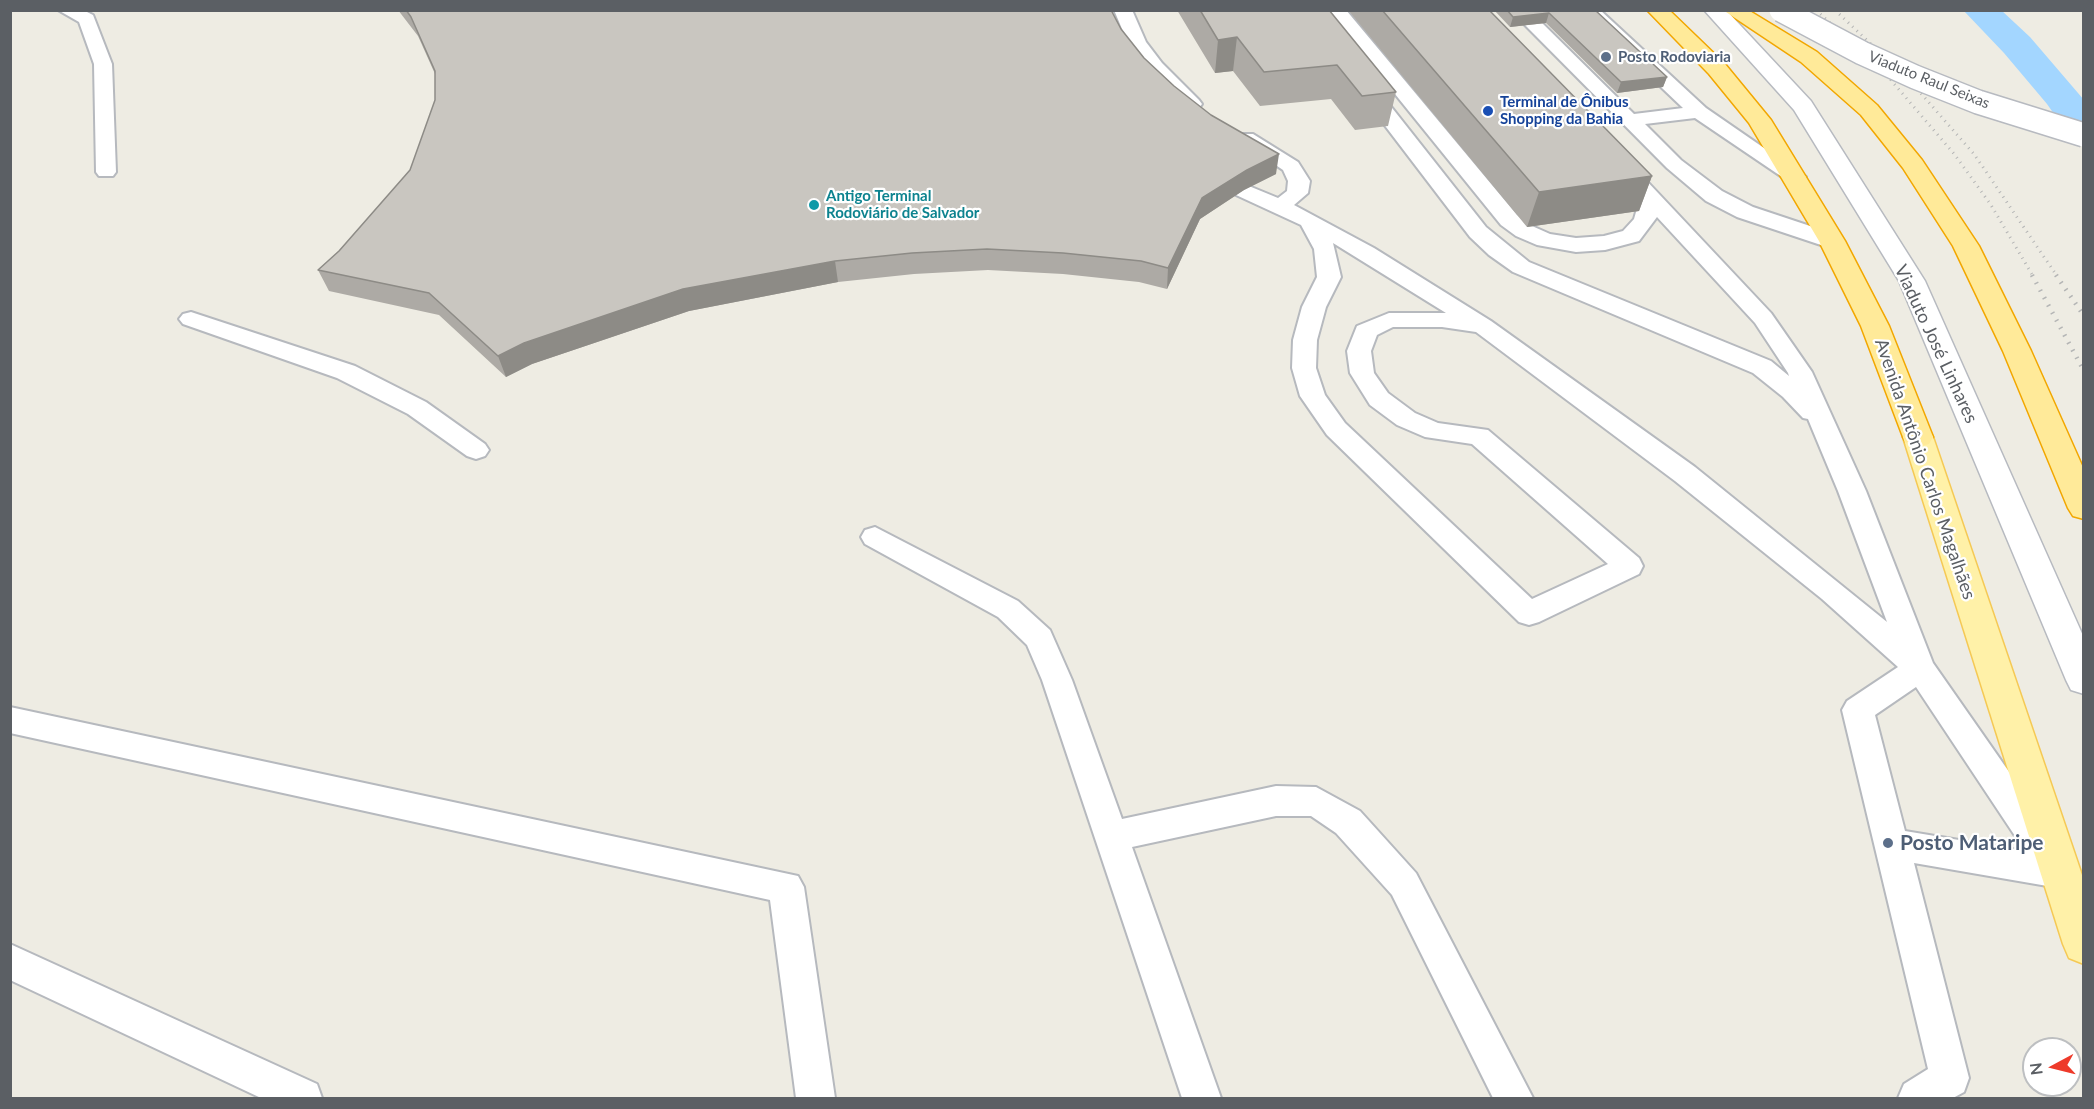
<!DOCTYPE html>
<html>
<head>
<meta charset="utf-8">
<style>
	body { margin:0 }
	#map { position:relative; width:2094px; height:1109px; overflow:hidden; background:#eeece3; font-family:Lato,sans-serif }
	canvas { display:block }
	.frame { position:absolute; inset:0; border:12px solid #5b5f64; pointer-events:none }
	.north { position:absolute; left:2022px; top:1037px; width:60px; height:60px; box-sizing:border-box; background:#fff; border:2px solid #bdbfc1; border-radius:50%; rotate:263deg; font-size:16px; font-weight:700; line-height:24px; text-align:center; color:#5b5f64 }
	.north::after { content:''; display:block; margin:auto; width:21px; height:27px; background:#ee3a2a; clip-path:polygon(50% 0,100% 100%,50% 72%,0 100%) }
</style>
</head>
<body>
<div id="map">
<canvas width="2094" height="1109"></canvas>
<div class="frame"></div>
<div class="north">N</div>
</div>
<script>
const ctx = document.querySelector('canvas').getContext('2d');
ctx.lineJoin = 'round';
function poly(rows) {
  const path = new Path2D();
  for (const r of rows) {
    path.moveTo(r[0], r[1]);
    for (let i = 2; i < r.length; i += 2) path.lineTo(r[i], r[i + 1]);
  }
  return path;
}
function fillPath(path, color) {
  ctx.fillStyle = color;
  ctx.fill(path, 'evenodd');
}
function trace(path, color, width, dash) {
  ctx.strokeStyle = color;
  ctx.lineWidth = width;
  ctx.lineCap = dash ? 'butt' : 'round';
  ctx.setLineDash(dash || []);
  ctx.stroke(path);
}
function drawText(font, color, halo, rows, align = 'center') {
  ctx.font = font + ' Lato,sans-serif';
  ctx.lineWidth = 4.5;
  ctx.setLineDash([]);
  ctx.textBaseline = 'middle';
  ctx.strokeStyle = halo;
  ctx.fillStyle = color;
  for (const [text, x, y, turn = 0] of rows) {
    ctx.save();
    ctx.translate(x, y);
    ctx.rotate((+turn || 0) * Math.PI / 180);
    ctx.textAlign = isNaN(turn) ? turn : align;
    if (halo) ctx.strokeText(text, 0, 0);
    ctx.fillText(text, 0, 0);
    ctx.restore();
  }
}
fillPath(poly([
	[1963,10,2001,10,2030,37,2084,100,2084,140,2070,137,2047,104,2004,53,1963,10]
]), '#a3d6ff');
const service = poly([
	[58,10,83,10,93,15,112,64,116,172,113,176,99,176,96,172,94,64,79,22,58,10],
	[1114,10,1132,10,1146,42,1162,63,1199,100,1202,104,1199,108,1185,108,1148,71,1128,43,1114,10],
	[1327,10,1346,10,1517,215,1532,226,1550,234,1576,238,1604,236,1623,231,1634,219,1640,198,1610,164,1613,160,1620,158,1627,160,1771,313,1812,372,1866,491,1933,663,2058,842,2063,853,2061,857,2071,861,2076,872,2071,883,2059,888,1914,863,1969,1078,1964,1092,1953,1098,1898,1098,1904,1084,1928,1069,1842,710,1847,701,1898,667,1822,599,1675,481,1476,332,1442,327,1393,327,1377,335,1371,351,1374,373,1388,393,1415,413,1438,423,1488,430,1639,558,1643,566,1639,574,1539,622,1529,625,1519,622,1327,435,1300,396,1292,368,1293,340,1302,307,1317,277,1314,249,1301,225,1236,195,1233,190,1236,185,1244,184,1278,198,1287,191,1288,181,1283,170,1236,138,1239,134,1253,134,1298,162,1310,181,1308,193,1294,205,1374,248,1491,321,1695,467,1887,622,1838,491,1808,419,1803,418,1783,397,1753,373,1513,272,1489,255,1470,237,1357,89,1360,85,1374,85,1486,227,1529,262,1771,361,1789,376,1788,373,1755,323,1657,217,1639,241,1605,250,1576,252,1537,245,1516,236,1501,225,1327,10],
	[1333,243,1446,313,1389,313,1357,326,1347,351,1350,373,1370,405,1397,425,1425,437,1472,444,1608,564,1532,599,1345,423,1325,395,1316,368,1317,340,1326,307,1341,277,1333,243],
	[1916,687,2025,851,1905,831,1875,715,1916,687],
	[1580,10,1600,10,1706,108,1806,177,1802,181,1795,183,1788,181,1695,118,1645,124,1681,160,1722,191,1753,207,1840,236,1843,241,1840,246,1824,246,1737,217,1706,201,1667,168,1524,24,1533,19,1539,20,1634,114,1683,108,1580,10],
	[191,312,355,366,426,402,485,444,489,450,485,456,476,459,467,456,408,414,337,378,183,324,179,319,183,314,191,312],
	[875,527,1018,601,1050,630,1072,680,1122,819,1276,786,1316,787,1360,811,1416,873,1533,1098,1493,1098,1392,895,1336,833,1311,816,1276,816,1132,847,1221,1098,1182,1098,1042,680,1027,645,998,617,865,544,861,537,865,530,875,527],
	[10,707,798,876,804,887,835,1098,796,1098,770,900,10,733,10,707],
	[10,944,317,1084,322,1098,261,1098,10,980,10,944]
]);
const secondary = poly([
	[1704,10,1726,10,1811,101,1925,281,2084,638,2084,694,2071,690,2066,680,1899,281,1794,110,1704,10]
]);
const primary = poly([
	[1918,427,1929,430,1933,437,2084,881,2084,964,2069,958,2063,944,1903,437,1907,430,1918,427]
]);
const trunk = poly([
	[1647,10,1669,10,1725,64,1771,120,1845,241,1889,326,1933,437,1929,444,1918,447,1907,444,1903,437,1861,326,1819,241,1749,123,1709,74,1647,10],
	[1723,10,1748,10,1817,52,1877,105,1922,160,1979,246,2031,351,2084,470,2084,519,2073,516,2068,508,2003,351,1953,246,1903,168,1861,115,1801,62,1723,10]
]);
trace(service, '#b6b9be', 4);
trace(secondary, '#b7bac0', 3);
trace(primary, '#f5c955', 3);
trace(trunk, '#f2a700', 3);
fillPath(service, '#fff');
fillPath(secondary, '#fff');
fillPath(primary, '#fff1a8');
fillPath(trunk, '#ffea99');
trace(poly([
	[1816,10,1890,79,1955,155,1991,205,2033,276],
	[1835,10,1910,81,1974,154,2057,276]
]), '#b4b5b5', 3, [1, 5]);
trace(poly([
	[2032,275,2084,371],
	[2056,275,2084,316]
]), '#b4b5b5', 4.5, [1.5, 7]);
const secondaryBridge = poly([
	[1781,10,1862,53,1915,77,1978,102,2084,135]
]);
trace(secondaryBridge, '#b7bac0', 26, []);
trace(secondaryBridge, '#fff', 23);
fillPath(poly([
	[398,10,1111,10,1121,29,1144,58,1174,86,1276,174,1244,190,1200,219,1167,289,1139,282,1063,274,988,270,914,274,838,282,689,311,532,364,506,377,439,315,329,291,318,270,339,251,410,170,435,100,435,74,418,36],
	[1177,10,1329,10,1396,92,1388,126,1355,130,1331,99,1260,106,1233,71,1215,73],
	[1348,10,1489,10,1652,176,1639,211,1527,227],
	[1494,10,1595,10,1667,77,1663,87,1617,93,1546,23,1510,27]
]), '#adaaa5');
fillPath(poly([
	[1549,13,1546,23,1510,27,1513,17],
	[1237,37,1233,71,1215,73,1218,40],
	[1667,77,1663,87,1617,93,1621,82],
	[1279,154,1276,174,1244,190,1200,219,1167,289,1168,268,1202,198,1247,170],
	[1652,176,1639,211,1527,227,1539,192],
	[835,261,838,282,689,311,532,364,506,377,498,356,524,343,683,289]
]), '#8d8b86');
const building = poly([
	[406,10,1111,10,1121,29,1144,58,1174,86,1211,115,1279,154,1247,170,1202,198,1168,268,1141,261,1063,253,987,249,912,253,835,261,683,289,524,343,498,356,429,293,318,270,339,251,410,170,435,100,435,71,411,17,406,10],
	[1200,10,1329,10,1396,92,1362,96,1337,65,1264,72,1237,37,1218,40,1200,10],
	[1382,10,1489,10,1652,176,1539,192,1382,10],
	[1507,10,1595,10,1667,77,1621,82,1549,13,1513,17,1507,10]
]);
fillPath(building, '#c9c6c0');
trace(building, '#8d8b86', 1.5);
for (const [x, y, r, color] of [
	[1606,57,6,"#5c6f8a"],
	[1488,111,6,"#1a4fb4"],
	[814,205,6,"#0f9aa8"],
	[1888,843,6,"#5c6f8a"]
]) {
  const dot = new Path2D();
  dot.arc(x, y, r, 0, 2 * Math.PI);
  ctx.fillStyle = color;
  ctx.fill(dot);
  trace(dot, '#fff', 2);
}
drawText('bold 15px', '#4e5e75', '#fff', [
	["Posto Rodoviaria",1618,57]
], 'left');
drawText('15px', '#5b5f64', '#fff', [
	["Viaduto Raul Seixas",1929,80,22]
]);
drawText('bold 15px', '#164399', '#fff', [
	["Terminal de Ônibus",1500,102],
	["Shopping da Bahia",1500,119]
], 'left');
drawText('bold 15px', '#0d838f', '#fff', [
	["Antigo Terminal",826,196],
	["Rodoviário de Salvador",826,213]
], 'left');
drawText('18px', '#5b5f64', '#fff', [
	["Viaduto José Linhares",1936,344,65],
	["Avenida Antônio Carlos Magalhães",1925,469,71]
]);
drawText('bold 21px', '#4e5e75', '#fff', [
	["Posto Mataripe",1900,843]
], 'left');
</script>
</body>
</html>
